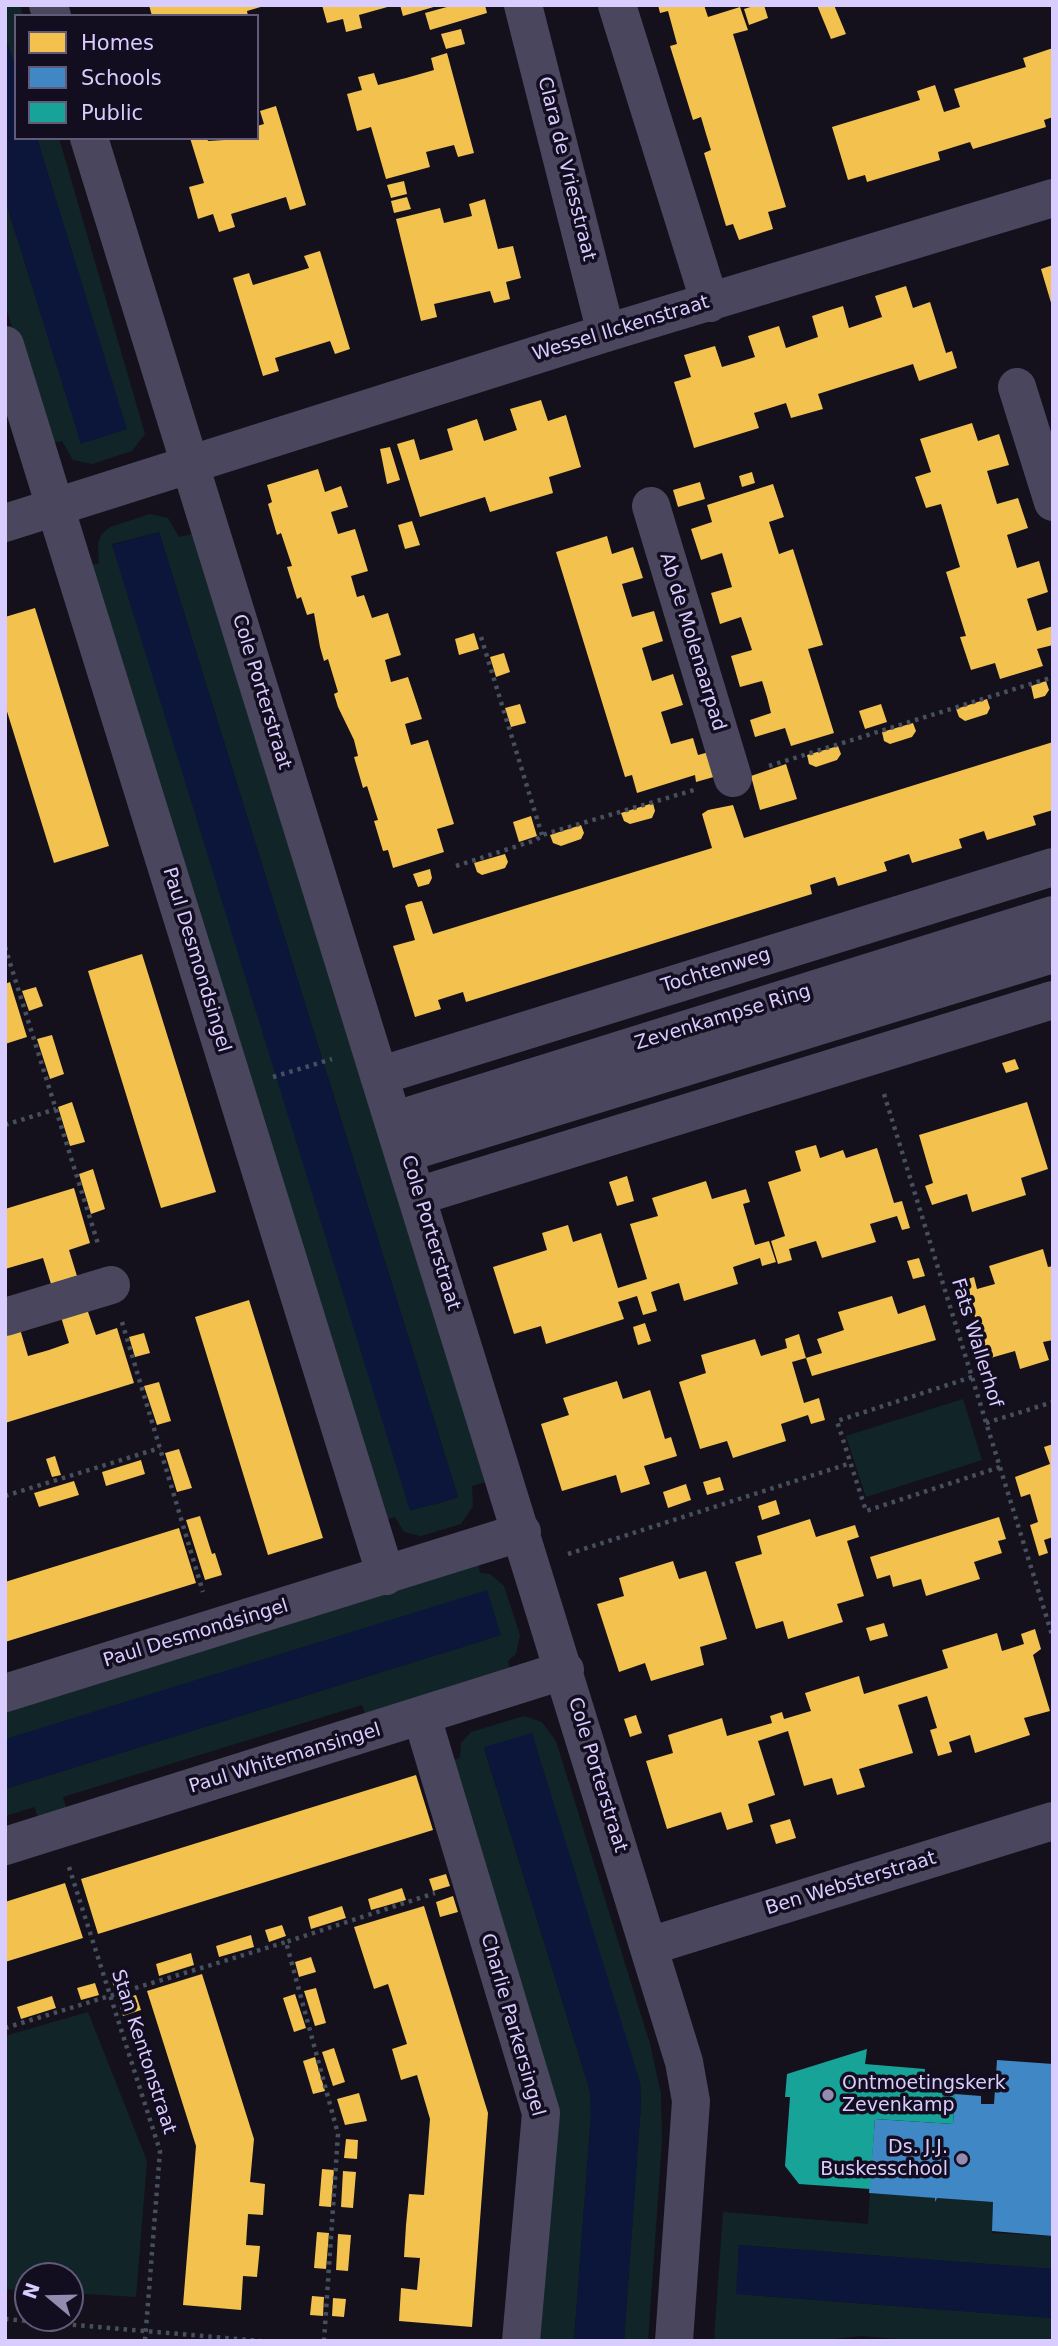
<!DOCTYPE html>
<html>
<head>
<meta charset="utf-8">
<style>
	body { margin:0 }
	#map { position:relative; width:1058px; height:2346px; overflow:hidden; background:#14111c; font-family:"DejaVu Sans",sans-serif }
	canvas { display:block }
	.frame { position:absolute; inset:0; border:7px solid #d9cdff; pointer-events:none }
	.legend { position:absolute; left:14px; top:14px; width:245px; height:126px; box-sizing:border-box; background:#130d20; border:2px solid #625a79; margin:0; padding:9px 12px; list-style:none; font-size:21px; color:#d9cdff }
	.legend li { display:flex; align-items:center; gap:14px; height:35px }
	.legend b { width:35px; border:2px solid #625a79 }
	.north { position:absolute; left:14px; top:2262px; width:70px; height:70px; box-sizing:border-box; background:#130d20; border:2px solid #625a79; border-radius:50%; rotate:289deg; font-size:19px; font-weight:700; line-height:28px; text-align:center; color:#d9cdff }
	.north::after { content:''; display:block; margin:auto; width:24px; height:32px; background:#948bb0; clip-path:polygon(50% 0,100% 100%,50% 72%,0 100%) }
</style>
</head>
<body>
<div id="map">
<canvas width="1058" height="2346"></canvas>
<div class="frame"></div>
<ul class="legend">
<li><b style="height:19px;background:#f2c14e"></b>Homes</li>
<li><b style="height:19px;background:#3f88c5"></b>Schools</li>
<li><b style="height:19px;background:#17a398"></b>Public</li>
</ul>
<div class="north">N</div>
</div>
<script>
const ctx = document.querySelector('canvas').getContext('2d');
ctx.lineJoin = 'round';
function fillPath(path, color) {
  ctx.fillStyle = color;
  ctx.fill(path, 'evenodd');
}
function poly(rows) {
  const path = new Path2D();
  for (const r of rows) {
    path.moveTo(r[0], r[1]);
    for (let i = 2; i < r.length; i += 2) path.lineTo(r[i], r[i + 1]);
  }
  return path;
}
function trace(path, color, width, dash) {
  ctx.strokeStyle = color;
  ctx.lineWidth = width;
  ctx.lineCap = dash ? 'butt' : 'round';
  ctx.setLineDash(dash || []);
  ctx.stroke(path);
}
function drawText(font, color, halo, rows, align = 'center') {
  ctx.font = font + ' "DejaVu Sans",sans-serif';
  ctx.lineWidth = 7;
  ctx.setLineDash([]);
  ctx.textBaseline = 'middle';
  ctx.strokeStyle = halo;
  ctx.fillStyle = color;
  for (const [text, x, y, turn = 0] of rows) {
    ctx.save();
    ctx.translate(x, y);
    ctx.rotate((+turn || 0) * Math.PI / 180);
    ctx.textAlign = isNaN(turn) ? turn : align;
    if (halo) ctx.strokeText(text, 0, 0);
    ctx.fillText(text, 0, 0);
    ctx.restore();
  }
}
fillPath(poly([
	[5,5,20,5,23,16,16,16,16,70,5,36],
	[37,138,59,138,145,434,132,451,92,464,73,460,62,441,48,444,5,305,5,199,81,443,126,429],
	[150,514,168,518,179,537,192,534,485,1482,472,1486,473,1506,461,1524,421,1536,404,1532,395,1517,381,1521,86,567,99,563,98,543,102,534,110,527],
	[159,532,458,1497,434,1505,112,544],
	[963,1399,982,1460,866,1497,846,1436],
	[478,1561,480,1573,490,1574,504,1586,520,1635,516,1654,508,1661,511,1672,367,1720,362,1705,63,1797,67,1811,38,1821,35,1807,5,1816,5,1789,501,1635,5,1739,5,1706],
	[524,1716,542,1722,556,1741,650,2044,661,2094,662,2140,648,2341,624,2341,641,2103,640,2082,484,1748,590,2091,591,2115,574,2341,539,2341,553,2114,447,1762,460,1758,461,1743,471,1732],
	[88,2012,147,2161,136,2297,70,2293,70,2276,28,2276,28,2291,5,2289,5,2036],
	[870,2193,993,2202,992,2233,1053,2236,1053,2269,739,2245,737,2294,1053,2318,1053,2341,922,2341,862,2336,813,2341,714,2341,723,2212,868,2224]
]), '#112528');
fillPath(poly([
	[5,36,16,70,16,138,37,138,127,429,81,444,5,199],
	[159,532,458,1497,410,1511,112,545],
	[487,1590,501,1635,5,1789,5,1739],
	[532,1733,640,2082,641,2103,624,2341,574,2341,591,2115,590,2091,484,1747],
	[739,2245,1053,2269,1053,2318,736,2294]
]), '#0b163a');
fillPath(poly([
	[149,5,264,5,264,6,247,11,248,16,152,16],
	[322,5,391,5,391,6,359,15,362,28,346,32,343,19,327,23],
	[400,5,437,5,437,6,403,16],
	[454,5,485,5,487,13,430,30,425,13],
	[658,5,704,5,708,17,740,7,748,30,733,34,786,207,768,212,773,229,739,240,733,224,726,226,704,153,711,150,706,134,701,117,693,120,670,46,677,44,668,11,660,13],
	[757,5,764,5,768,18,749,25,744,9],
	[817,5,834,5,846,34,831,39],
	[461,29,465,44,446,49,441,34],
	[1053,48,1053,117,1044,120,1046,127,973,149,970,142,938,152,940,160,867,182,865,175,848,180,832,127,920,100,917,91,935,85,944,112,960,107,954,89,1026,67,1023,58],
	[447,53,474,153,458,157,454,145,426,152,430,167,386,179,371,127,357,131,347,94,362,90,358,77,374,73,378,85,406,78,434,70,431,58],
	[276,106,306,205,290,210,286,197,231,214,235,227,219,232,213,214,198,219,189,187,204,183,190,138,207,138,208,141,257,138,257,126,264,124,260,111],
	[404,181,407,194,391,198,387,185],
	[407,197,411,209,394,213,391,201],
	[485,199,498,249,513,246,521,278,506,282,510,299,494,303,490,291,434,304,437,317,421,321,396,219,440,208,444,223,472,216,469,204],
	[320,251,350,349,335,354,330,341,275,358,279,371,263,376,233,278,249,273,253,285,309,268,304,256],
	[1053,265,1053,306,1052,306,1041,269],
	[906,286,913,308,930,302,946,353,952,351,957,368,919,381,913,364,818,394,823,409,791,418,786,403,754,413,759,428,694,448,674,382,691,377,684,355,715,346,722,367,739,362,755,357,748,336,779,326,786,348,818,337,812,316,827,311,843,306,849,328,882,317,875,296],
	[541,400,548,421,566,415,581,467,549,477,553,493,490,512,485,497,420,517,397,444,414,439,420,460,453,450,447,429,477,419,484,441,517,430,510,409],
	[972,423,978,441,999,434,1009,465,987,471,997,504,1018,498,1028,528,1007,535,1017,568,1039,561,1048,592,1027,599,1037,631,1053,626,1053,645,1037,649,1043,666,1000,679,995,663,971,670,960,637,966,636,946,572,960,567,941,504,926,508,915,477,931,472,920,439],
	[390,447,400,480,387,484,380,449],
	[318,469,325,492,341,486,348,507,331,512,338,534,355,529,368,571,351,576,357,597,364,595,372,618,388,613,401,655,385,660,391,682,408,677,422,719,405,724,411,745,428,740,454,824,437,829,444,852,393,868,388,850,383,851,374,821,378,820,367,786,363,788,354,757,358,756,354,740,338,707,334,694,338,692,328,659,324,661,320,647,314,613,307,615,301,597,297,599,287,567,292,566,281,533,277,535,268,504,272,502,267,485],
	[752,472,755,483,742,487,739,476],
	[700,482,705,499,678,507,673,490],
	[773,484,784,517,769,522,779,554,793,549,823,645,808,649,834,733,791,746,785,728,755,737,750,720,771,713,767,697,762,681,740,687,731,656,752,650,741,617,720,624,711,593,732,587,722,553,701,560,691,529,712,522,707,505],
	[412,521,420,545,405,549,398,525],
	[607,536,612,554,633,547,643,578,622,584,632,617,654,611,663,641,642,648,652,681,673,674,683,705,661,712,671,744,693,738,698,755,709,752,717,776,696,782,695,775,637,793,632,775,625,777,556,552],
	[35,608,109,846,54,863,5,705,5,617],
	[474,633,479,649,459,655,455,639],
	[504,653,510,672,496,677,490,657],
	[1046,681,1049,690,1045,696,1034,699,1031,686],
	[987,699,990,708,987,714,965,721,959,717,956,709],
	[520,704,526,723,511,727,505,708],
	[881,704,887,722,865,729,859,711],
	[913,723,916,731,912,737,890,744,884,741,882,732],
	[1053,742,1053,810,1033,816,1036,825,987,840,984,831,959,839,962,848,912,863,909,854,884,862,887,871,838,886,835,877,810,885,812,894,466,1002,463,992,438,1000,441,1009,415,1017,393,946,415,940,405,906,408,904,422,901,433,934,712,848,702,814,708,810,733,805,744,838],
	[838,746,841,754,837,760,816,767,809,764,807,755],
	[786,764,797,799,760,810,751,776],
	[653,803,655,811,652,818,630,824,624,821,621,813],
	[531,816,537,836,519,842,513,822],
	[581,825,584,833,581,839,561,846,553,843,550,835],
	[505,854,508,862,505,868,482,875,477,872,474,863],
	[430,869,432,878,429,884,418,887,413,874],
	[142,954,216,1192,161,1208,88,971],
	[10,982,27,1037,5,1044,5,984],
	[36,987,43,1006,29,1011,22,991],
	[52,1035,64,1074,50,1079,37,1039],
	[1015,1059,1019,1069,1006,1073,1002,1063],
	[72,1102,85,1142,70,1146,58,1107],
	[1027,1102,1048,1169,1021,1178,1026,1195,972,1212,967,1194,932,1205,925,1186,933,1183,919,1135],
	[816,1145,820,1158,843,1150,846,1158,877,1148,894,1203,902,1201,910,1228,902,1230,897,1216,870,1224,876,1242,822,1258,816,1241,789,1249,792,1260,778,1264,771,1241,785,1236,768,1182,801,1171,795,1151],
	[93,1169,105,1209,91,1214,79,1174],
	[627,1176,634,1201,617,1206,609,1182],
	[706,1181,712,1199,746,1189,750,1202,743,1204,755,1245,769,1241,776,1262,762,1266,760,1258,733,1267,738,1284,684,1301,679,1283,651,1292,657,1311,643,1315,637,1296,618,1302,624,1319,546,1344,541,1326,514,1334,493,1267,547,1250,542,1233,568,1225,573,1242,601,1233,618,1288,647,1279,630,1224,658,1216,652,1198],
	[74,1188,90,1243,69,1250,77,1276,51,1284,43,1258,5,1269,5,1209],
	[1043,1249,1048,1267,1053,1266,1053,1340,1043,1342,1049,1360,1020,1369,1015,1351,980,1361,974,1343,982,1341,978,1326,971,1305,964,1308,956,1283,974,1277,977,1289,995,1284,989,1266],
	[919,1258,925,1276,913,1279,907,1261],
	[892,1296,898,1314,925,1305,936,1340,812,1376,806,1358,792,1362,804,1403,819,1398,825,1420,811,1424,808,1415,781,1424,786,1441,733,1458,727,1441,700,1449,679,1382,706,1373,701,1355,755,1339,761,1356,787,1348,785,1339,799,1334,806,1358,822,1353,817,1339,844,1330,838,1312],
	[249,1300,323,1538,268,1555,195,1317],
	[87,1309,96,1335,117,1328,134,1383,5,1423,5,1334,20,1329,28,1356,49,1350,69,1343,61,1317],
	[645,1323,651,1341,638,1345,633,1327],
	[144,1333,150,1353,135,1357,129,1337],
	[617,1381,623,1399,650,1390,665,1439,671,1437,677,1456,644,1466,650,1484,621,1493,616,1475,562,1491,541,1424,569,1415,563,1398],
	[159,1382,171,1421,157,1425,144,1386],
	[1053,1444,1053,1537,1044,1540,1048,1553,1039,1556,1030,1525,1038,1522,1030,1494,1021,1497,1015,1477,1050,1464,1044,1447],
	[179,1449,192,1488,177,1492,165,1453],
	[55,1456,61,1475,52,1477,46,1459],
	[141,1460,145,1474,106,1486,102,1472],
	[720,1477,724,1490,707,1495,703,1482],
	[74,1481,79,1495,39,1507,34,1493],
	[686,1484,691,1500,668,1508,663,1492],
	[776,1500,780,1514,762,1520,758,1506],
	[200,1516,212,1554,215,1553,222,1575,205,1580,186,1520],
	[999,1517,1006,1539,998,1541,1002,1553,974,1562,980,1579,926,1596,921,1579,893,1587,890,1575,877,1579,870,1557],
	[810,1519,816,1537,855,1525,859,1537,847,1541,864,1596,837,1604,843,1622,788,1639,783,1621,756,1629,735,1562,762,1554,757,1536],
	[179,1528,196,1583,5,1642,5,1582],
	[673,1561,679,1579,706,1571,727,1639,700,1647,704,1665,651,1681,645,1663,619,1672,597,1604,624,1596,619,1578],
	[884,1623,888,1636,870,1641,866,1628],
	[1035,1629,1041,1649,1033,1655,1050,1711,1024,1718,1030,1735,975,1753,970,1735,949,1742,952,1752,938,1756,930,1730,937,1728,927,1696,898,1705,913,1753,859,1769,865,1787,837,1795,832,1778,804,1786,788,1731,758,1741,775,1795,748,1804,753,1822,727,1830,721,1812,667,1829,646,1761,673,1753,668,1735,722,1718,727,1736,772,1723,770,1716,782,1712,784,1719,811,1711,805,1693,859,1676,864,1694,948,1668,942,1650,997,1633,1002,1651,1024,1644,1021,1634],
	[636,1715,642,1733,630,1737,624,1719],
	[416,1775,433,1830,98,1934,81,1879],
	[790,1819,796,1838,776,1844,770,1825],
	[446,1874,450,1886,433,1891,429,1879],
	[65,1883,83,1938,5,1962,5,1902],
	[402,1888,406,1900,371,1910,368,1899],
	[453,1896,458,1912,440,1917,436,1902],
	[342,1906,346,1918,311,1929,308,1917],
	[424,1906,488,2113,472,2327,399,2321,401,2288,417,2290,420,2258,404,2257,406,2225,409,2194,424,2195,430,2119,417,2075,401,2080,392,2049,407,2044,388,1984,374,1989,354,1927],
	[282,1925,286,1936,269,1942,265,1930],
	[251,1935,254,1947,219,1957,216,1946],
	[191,1953,194,1965,159,1976,156,1964],
	[311,1957,316,1972,299,1977,295,1962],
	[129,1973,132,1984,115,1990,111,1978],
	[202,1974,254,2139,250,2182,265,2184,263,2215,248,2214,246,2245,260,2246,257,2277,243,2276,241,2310,183,2305,196,2146,147,1991],
	[95,1983,99,1995,81,2000,77,1988],
	[316,1988,326,2023,315,2026,304,1991],
	[295,1994,306,2028,294,2032,283,1998],
	[136,1995,141,2010,123,2016,118,2000],
	[52,1996,56,2008,21,2019,17,2007],
	[334,2048,345,2082,333,2086,322,2052],
	[315,2057,325,2091,313,2094,303,2061],
	[359,2093,367,2121,345,2125,337,2099],
	[346,2139,358,2140,357,2159,344,2158],
	[322,2169,334,2170,331,2207,319,2206],
	[343,2171,356,2172,353,2208,341,2207],
	[317,2232,329,2233,326,2269,314,2268],
	[338,2234,351,2235,348,2271,336,2270],
	[312,2296,324,2297,323,2316,310,2315],
	[333,2298,346,2299,344,2317,332,2316]
]), '#f2c14e');
fillPath(poly([
	[997,2060,1053,2064,1053,2236,992,2231,993,2202,937,2198,935,2202,935,2198,869,2193,875,2119,953,2124,955,2094,981,2096,981,2104,994,2104]
]), '#3f88c5');
fillPath(poly([
	[867,2049,865,2064,925,2069,923,2091,955,2094,953,2124,875,2119,870,2189,799,2184,785,2166,790,2097,785,2097,787,2074]
]), '#17a398');
trace(poly([
	[481,637,542,835],
	[769,766,1053,677],
	[456,866,536,840,542,835,694,790],
	[5,947,99,1247],
	[273,1077,332,1059],
	[884,1094,1053,1638],
	[5,1125,56,1109],
	[122,1322,203,1592],
	[972,1377,837,1421,866,1511,1000,1467],
	[986,1423,1053,1402],
	[5,1496,160,1448],
	[568,1554,851,1463],
	[69,1867,160,2151,145,2341],
	[5,2028,286,1942],
	[5,2319,261,2341],
	[324,2341,338,2134,286,1942,435,1893]
]), '#454f5d', 4.5, [3.5, 5]);
trace(poly([
	[48,5,52,16],
	[523,5,606,333],
	[617,5,710,303],
	[89,138,684,2062,691,2101,674,2341],
	[5,345,386,1576],
	[1017,387,1053,502],
	[651,506,733,778],
	[5,523,606,333,1053,198],
	[379,1076,1053,867],
	[393,1121,1053,915],
	[405,1153,1053,954],
	[418,1196,1053,1000],
	[5,1317,111,1285],
	[5,1693,522,1532],
	[422,1717,541,2113,521,2341],
	[5,1846,565,1670],
	[650,1946,1053,1821]
]), '#4a465d', 38);
for (const [x, y, r, color] of [
	[828,2095,7,"#948bb0"],
	[962,2159,7,"#948bb0"]
]) {
  const dot = new Path2D();
  dot.arc(x, y, r, 0, 2 * Math.PI);
  ctx.fillStyle = color;
  ctx.fill(dot);
  trace(dot, '#130d20', 2.5);
}
drawText('19px', '#d9cdff', '#130d20', [
	["Clara de Vriesstraat",566,169,76],
	["Wessel Ilckenstraat",621,329,-17],
	["Ab de Molenaarpad",692,642,73],
	["Cole Porterstraat",261,692,73],
	["Paul Desmondsingel",196,960,73],
	["Tochtenweg",716,971,-17],
	["Zevenkampse Ring",723,1018,-17],
	["Cole Porterstraat",430,1233,73],
	["Fats Wallerhof",976,1343,73],
	["Paul Desmondsingel",196,1634,-17],
	["Paul Whitemansingel",285,1759,-17],
	["Cole Porterstraat",597,1775,73],
	["Ben Websterstraat",851,1884,-17],
	["Charlie Parkersingel",512,2025,74],
	["Stan Kentonstraat",143,2052,72]
]);
drawText('19px', '#d9cdff', '#130d20', [
	["Ontmoetingskerk",842,2084],
	["Zevenkamp",842,2106],
	["Ds. J.J.",948,2148,"right"],
	["Buskesschool",948,2170,"right"]
], 'left');
</script>
</body>
</html>
